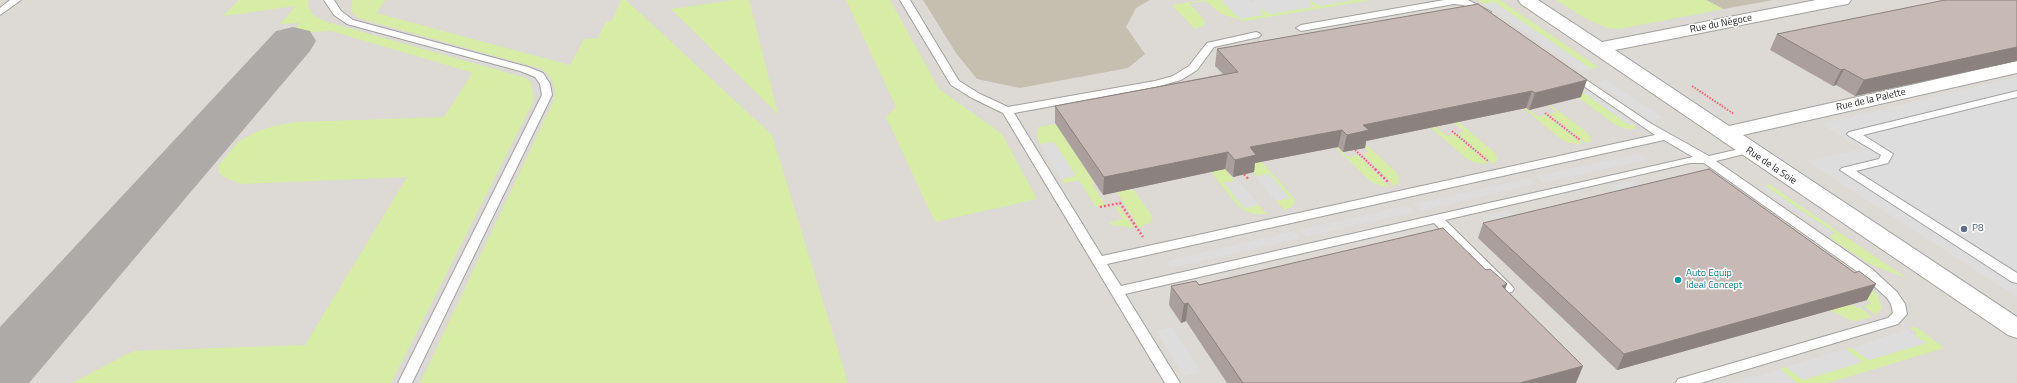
<!DOCTYPE html>
<html>
<head>
<meta charset="utf-8">
<style>
	body { margin:0 }
	canvas { display:block; background:#efe8e3 }
</style>
</head>
<body>
<canvas width="2017" height="383"></canvas>
<script>
const ctx = document.querySelector('canvas').getContext('2d');
ctx.lineJoin = 'round';
function fillPath(path, color) {
  ctx.fillStyle = color;
  ctx.fill(path, 'evenodd');
}
function poly(rows) {
  const path = new Path2D();
  for (const r of rows) {
    path.moveTo(r[0], r[1]);
    for (let i = 2; i < r.length; i += 2) path.lineTo(r[i], r[i + 1]);
  }
  return path;
}
function trace(path, color, width, dash) {
  ctx.strokeStyle = color;
  ctx.lineWidth = width;
  ctx.lineCap = dash ? 'butt' : 'round';
  ctx.setLineDash(dash || []);
  ctx.stroke(path);
}
function drawText(font, color, halo, rows, align = 'center') {
  ctx.font = font + ' "Titillium Web",sans-serif';
  ctx.lineWidth = 3;
  ctx.setLineDash([]);
  ctx.textBaseline = 'middle';
  ctx.strokeStyle = halo;
  ctx.fillStyle = color;
  for (const [text, x, y, turn = 0] of rows) {
    ctx.save();
    ctx.translate(x, y);
    ctx.rotate((+turn || 0) * Math.PI / 180);
    ctx.textAlign = isNaN(turn) ? turn : align;
    if (halo) ctx.strokeText(text, 0, 0);
    ctx.fillText(text, 0, 0);
    ctx.restore();
  }
}
fillPath(poly([
	[0,0,2017,0,2017,383,0,383]
]), '#ddd9d4');
fillPath(poly([
	[923,0,1150,0,1136,8,1126,27,1145,54,1128,68,1020,88,977,79,956,53],
	[1706,0,1773,0,1723,9]
]), '#c4bfae');
fillPath(poly([
	[239,0,309,0,308,6,312,14,324,21,526,78,531,82,534,100,391,383,72,383,133,351,305,345,407,177,241,184,224,177,219,173,218,166,238,142,256,132,274,126,297,122,444,117,471,75,471,73,467,71,331,31,292,33,300,23,280,24,296,6,223,16],
	[352,0,386,0,376,13,570,65,584,39,598,38,606,22,612,20,621,0,626,0,772,135,848,383,420,383,554,100,555,90,552,79,542,69,358,18,351,11],
	[734,0,749,0,778,114,671,9],
	[846,0,890,0,939,89,1002,134,1037,199,935,222,886,117,896,107],
	[1203,0,1228,0,1221,1,1264,15,1258,10,1264,9,1270,14,1314,6,1308,1,1312,0,1319,6,1354,0,1371,0,1244,21,1221,14,1206,1,1189,3,1205,21,1204,25,1195,29,1172,5],
	[1477,0,1500,0,1598,67,1591,69,1494,2,1484,4],
	[1556,0,1706,0,1723,9,1619,29,1607,28,1583,17],
	[1491,27,1629,125,1634,124,1635,129,1626,129,1614,124,1579,98],
	[1546,104,1549,104,1584,130,1590,136,1591,141,1586,143,1549,114,1557,112],
	[1523,108,1526,108,1539,117,1545,115,1583,144,1570,143,1561,139],
	[1458,122,1494,152,1498,159,1497,161,1493,164,1457,133,1465,132,1454,123],
	[1056,124,1094,182,1092,184,1106,205,1096,207,1079,180,1064,183,1061,179,1076,176,1054,142,1040,144,1037,136,1038,127],
	[1435,127,1447,136,1454,134,1489,164,1476,163,1467,159,1431,128],
	[1359,142,1363,142,1395,171,1399,178,1398,183,1394,186,1363,154,1369,152],
	[1338,147,1348,157,1358,155,1390,187,1381,186,1370,181,1336,148],
	[1262,162,1293,197,1295,202,1292,207,1284,210,1276,201,1290,198,1269,174,1257,176,1247,165],
	[1225,169,1235,181,1225,183,1244,208,1259,205,1267,214,1253,214,1245,211,1238,206,1211,172],
	[1769,184,1786,196,1908,279,1870,264,1829,237,1835,233,1765,186],
	[1133,189,1152,216,1151,222,1139,228,1117,192],
	[1119,206,1134,228,1111,225,1110,222,1123,219,1115,207],
	[1855,277,1878,295,1882,308,1876,315,1864,306,1871,303,1849,287],
	[1851,304,1857,308,1860,307,1872,317,1856,321,1850,320,1830,310],
	[1913,327,1918,328,1944,348,1828,383,1794,383,1796,382,1780,369,1786,367,1803,380,1862,362,1846,349,1852,348,1869,360,1926,343,1914,335,1917,333,1910,328]
]), '#d7eda5');
fillPath(poly([
	[1228,0,1248,0,1251,3,1255,2,1254,0,1354,0,1319,6,1312,1,1308,1,1314,7,1269,14,1263,9,1259,10,1264,15,1240,19,1221,1],
	[1494,2,1591,69,1580,71,1484,4],
	[1491,27,1501,29,1634,124,1629,125],
	[2017,77,2017,297,1806,161,1862,149,1821,124],
	[1607,80,1663,118,1651,121,1595,82],
	[1054,142,1076,176,1061,179,1040,144],
	[1638,154,1646,160,1543,183,1536,176],
	[1269,174,1290,198,1276,201,1255,177],
	[1529,178,1536,184,1420,211,1414,204],
	[1238,180,1259,205,1244,208,1224,183],
	[1633,181,1644,189,1618,195,1607,186],
	[1765,186,1835,234,1830,235,1759,187],
	[1407,205,1414,212,1306,237,1300,230],
	[1507,210,1518,219,1490,226,1480,216],
	[1294,231,1300,238,1171,268,1166,261],
	[1173,327,1177,335,1201,372,1184,376,1156,331],
	[1906,329,1926,343,1869,360,1852,348],
	[1846,349,1862,362,1803,380,1786,367],
	[1780,369,1796,382,1731,383]
]), '#ddd');
fillPath(poly([
	[293,27,310,31,316,41,310,51,29,383,0,383,0,327,276,31,293,27]
]), '#adaaa7');
const lane = poly([
	[10,0,21,0,0,15,0,8,10,0],
	[324,0,334,0,341,11,353,20,528,67,543,73,550,84,552,95,412,383,398,383,542,95,540,84,535,77,520,71,347,24,334,15,324,0],
	[900,0,910,0,959,81,980,94,1008,107,1155,81,1173,76,1189,66,1207,43,1256,32,1259,33,1261,35,1259,37,1214,47,1197,70,1181,80,1156,87,1014,113,1102,256,1655,135,1569,76,1568,74,1573,71,1650,123,1709,156,1748,147,1752,148,1754,150,1752,152,1716,161,1872,269,1897,292,1905,304,1907,314,1898,324,1701,383,1676,383,1678,379,1888,318,1893,313,1891,304,1887,298,1862,275,1704,163,1690,163,1445,220,1512,286,1514,289,1512,292,1507,293,1502,292,1434,223,1125,294,1180,383,1165,383,1003,113,972,98,951,85,900,0],
	[1664,140,1693,157,1121,286,1107,264,1664,140],
	[1444,0,1468,0,1491,12,1486,15,1463,5,1454,4,1301,31,1296,28,1301,25,1444,0],
	[2017,91,2017,97,1863,135,1893,154,1888,163,1856,171,2017,273,2017,283,2012,282,1840,170,1842,168,1879,159,1881,155,1849,136,1847,134,1849,132,2017,91]
]);
const street = poly([
	[1518,0,1538,0,1602,42,1816,0,1851,0,1848,4,1842,5,1615,50,1729,126,2017,61,2017,73,1743,135,2017,317,2017,338,2008,335,1521,4,1518,0]
]);
trace(lane, '#a1a1a1', 2);
trace(street, '#a1a1a1', 2);
trace(poly([
	[1692,86,1734,114],
	[1545,113,1580,140],
	[1452,131,1488,161],
	[1355,150,1376,170]
]), '#ff6475', 2, [1.5, 1.5]);
trace(poly([
	[1375,169,1388,182],
	[1244,174,1249,180],
	[1100,207,1120,203,1143,237]
]), '#ff6475', 2.5, [2, 2]);
fillPath(lane, '#fff');
fillPath(street, '#fff');
fillPath(poly([
	[2017,0,2017,61,1855,96,1836,85,1833,86,1770,50,1777,34],
	[1217,49,1581,97,1529,110,1526,108,1366,141,1365,148,1343,152,1338,147,1255,163,1254,172,1233,177,1225,169,1103,195,1055,123,1055,106,1223,74,1215,66],
	[1483,223,1867,300,1617,370,1478,238],
	[1486,270,1507,284,1505,289,1576,383,1227,383,1186,321,1181,323,1169,305,1171,286]
]), '#ab9f9d');
fillPath(poly([
	[2017,47,2017,61,1855,96,1864,80],
	[1844,69,1836,85,1833,86,1841,70],
	[1587,80,1581,97,1529,110,1535,93],
	[1532,91,1526,108,1366,141,1365,148,1343,152,1347,135,1363,125],
	[1342,130,1338,147,1255,163,1254,172,1233,177,1235,160,1250,147],
	[1228,152,1225,169,1103,195,1104,177],
	[1507,284,1500,303,1502,286],
	[1876,284,1867,300,1617,370,1624,354],
	[1188,303,1186,321,1181,323,1184,304],
	[1583,366,1576,383,1520,383]
]), '#8b827f');
const building = poly([
	[1945,0,2017,0,2017,47,1864,80,1844,69,1841,70,1777,34,1945,0],
	[1478,4,1587,80,1535,93,1532,91,1363,125,1369,130,1347,135,1342,130,1250,147,1256,155,1235,160,1228,152,1104,177,1055,106,1238,72,1217,49,1478,4],
	[1709,169,1855,273,1859,271,1876,284,1624,354,1483,223,1709,169],
	[1443,228,1486,270,1490,269,1507,284,1502,286,1583,366,1520,383,1243,383,1188,303,1184,304,1171,286,1196,281,1199,285,1443,228]
]);
fillPath(building, '#c7b9b6');
trace(building, '#8b827f', 1);
for (const [x, y, r, color] of [
	[1964,229,4,"#5c6f8a"],
	[1678,280,4,"#0f9aa8"]
]) {
  const dot = new Path2D();
  dot.arc(x, y, r, 0, 2 * Math.PI);
  ctx.fillStyle = color;
  ctx.fill(dot);
  trace(dot, '#fff', 1.5);
}
drawText('10px', '#1d1d1d', '#fff', [
	["Rue du Négoce",1721,24,-11],
	["Rue de la Palette",1871,100,-13],
	["Rue de la Soie",1771,166,34]
]);
drawText('10px', '#4e5e75', '#fff', [
	["P8",1972,229]
], 'left');
drawText('10px', '#0d838f', '#fff', [
	["Auto Equip",1686,274],
	["Ideal Concept",1686,286]
], 'left');
</script>
</body>
</html>
